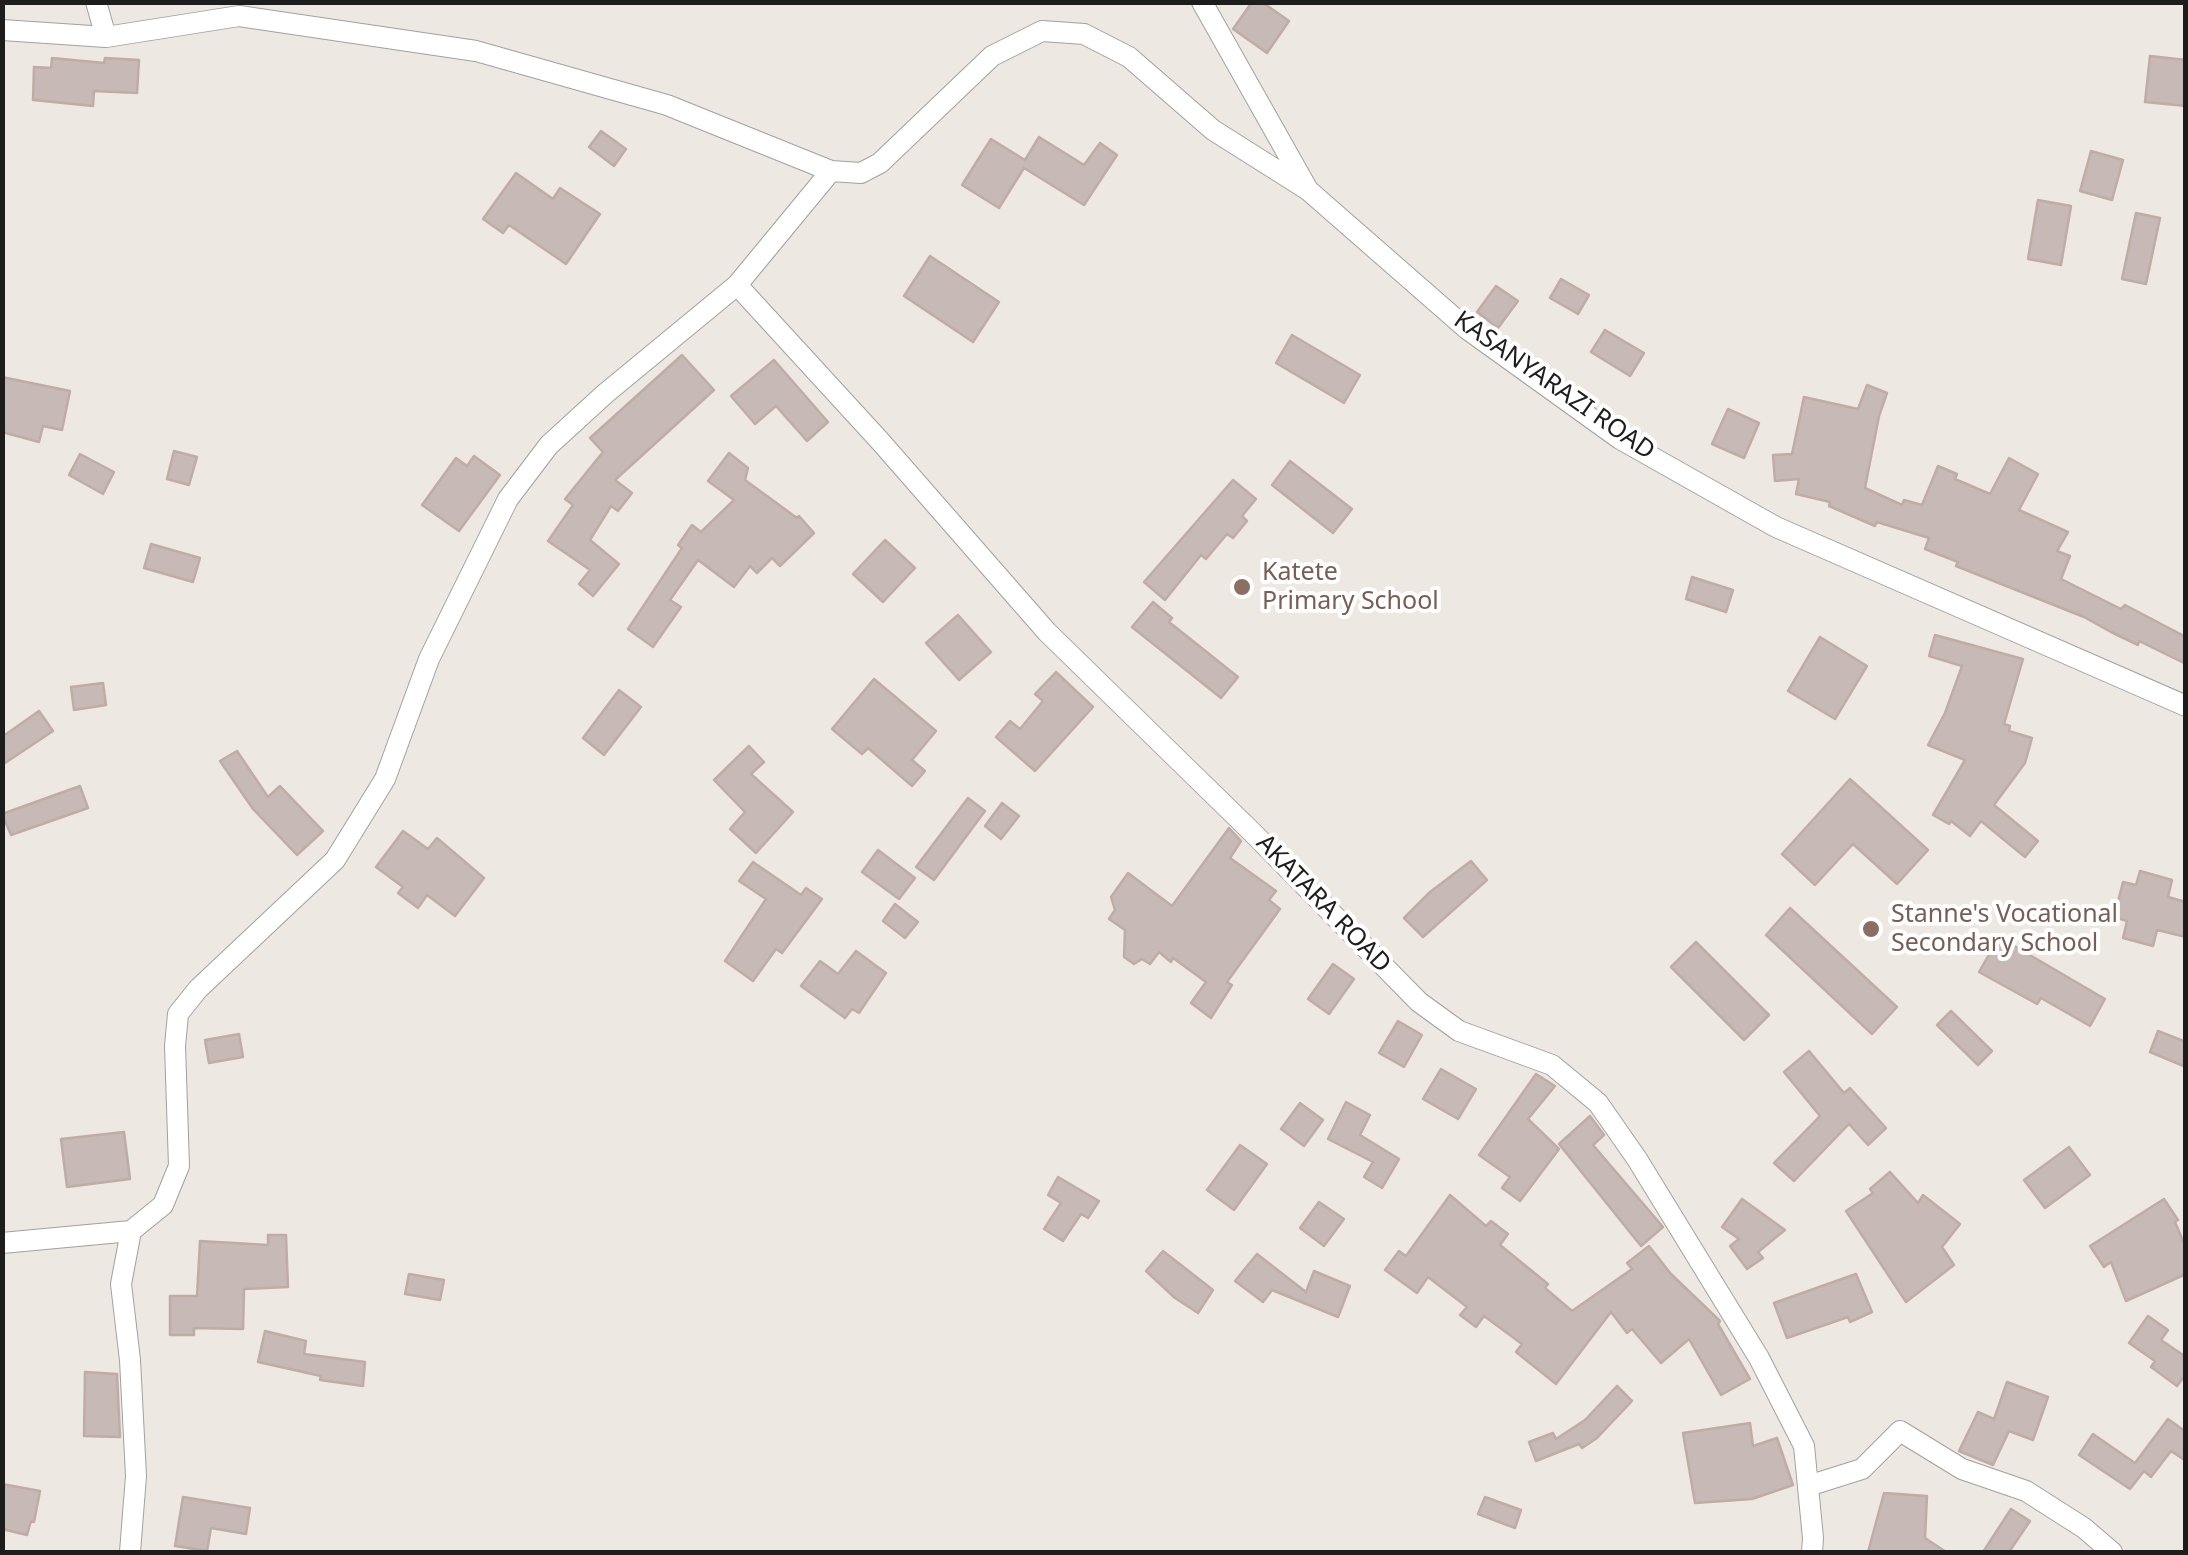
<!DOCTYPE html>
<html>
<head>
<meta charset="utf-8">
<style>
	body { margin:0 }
	#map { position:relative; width:2188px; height:1555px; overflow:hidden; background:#eee8e3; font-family:"Noto Sans",sans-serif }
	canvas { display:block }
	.frame { position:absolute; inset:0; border:5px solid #1d1d1d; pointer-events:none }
</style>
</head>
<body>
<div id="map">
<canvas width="2188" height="1555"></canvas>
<div class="frame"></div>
</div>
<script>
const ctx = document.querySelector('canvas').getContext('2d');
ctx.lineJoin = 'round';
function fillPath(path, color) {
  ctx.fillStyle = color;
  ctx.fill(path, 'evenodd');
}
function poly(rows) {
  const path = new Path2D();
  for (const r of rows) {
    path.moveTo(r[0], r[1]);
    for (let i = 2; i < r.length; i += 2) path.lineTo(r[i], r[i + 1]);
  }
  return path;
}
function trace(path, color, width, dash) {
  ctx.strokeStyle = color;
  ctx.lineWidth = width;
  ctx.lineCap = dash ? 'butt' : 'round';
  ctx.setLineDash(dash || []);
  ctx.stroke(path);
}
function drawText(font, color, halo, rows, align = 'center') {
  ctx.font = font + ' "Noto Sans",sans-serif';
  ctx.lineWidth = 8;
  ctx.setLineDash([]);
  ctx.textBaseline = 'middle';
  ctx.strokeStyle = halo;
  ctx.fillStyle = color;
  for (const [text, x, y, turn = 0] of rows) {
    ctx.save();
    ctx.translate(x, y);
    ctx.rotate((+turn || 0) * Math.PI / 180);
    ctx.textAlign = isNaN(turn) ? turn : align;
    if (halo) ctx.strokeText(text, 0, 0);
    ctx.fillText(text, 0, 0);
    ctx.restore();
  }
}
const building = poly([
	[1252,2,1262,2,1289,21,1267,53,1233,29,1252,2],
	[2150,56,2186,60,2186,106,2145,102,2150,56],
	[52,58,104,63,105,58,139,60,137,93,94,91,93,106,33,100,34,67,51,68,52,58],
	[601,131,626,149,614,166,589,147,601,131],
	[1039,137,1084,165,1100,143,1117,155,1084,205,1024,168,999,208,962,185,991,139,1025,160,1039,137],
	[2091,151,2123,160,2112,200,2080,191,2091,151],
	[516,173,553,199,560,188,600,214,566,264,509,225,503,233,483,219,516,173],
	[2038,200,2071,206,2061,265,2028,259,2038,200],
	[2136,213,2160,218,2146,284,2122,279,2136,213],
	[930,256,999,302,973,342,904,296,930,256],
	[1561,279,1589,295,1578,314,1550,298,1561,279],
	[1496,286,1518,301,1498,328,1477,312,1496,286],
	[1605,330,1644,353,1630,376,1591,352,1605,330],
	[1292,335,1360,375,1344,403,1276,363,1292,335],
	[682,355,714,390,615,480,632,493,618,511,611,506,590,540,619,564,593,596,579,584,590,570,548,541,573,505,565,499,603,452,590,438,682,355],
	[774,360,828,422,807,441,776,406,755,424,731,396,774,360],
	[2,377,70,391,62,430,43,426,39,442,2,432,2,377],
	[1867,385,1887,393,1879,416,1865,488,1902,505,1904,500,1922,505,1938,466,1957,474,1955,479,1990,494,2009,458,2038,474,2019,510,2068,532,2057,551,2070,556,2061,579,2121,609,2125,605,2186,637,2186,664,2139,641,2138,645,2111,632,2084,617,1956,566,1958,562,1925,549,1929,538,1877,522,1875,526,1829,506,1830,502,1796,494,1799,479,1775,481,1773,455,1792,454,1804,397,1858,409,1867,385],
	[1728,409,1759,423,1744,458,1712,444,1728,409],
	[174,451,197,457,189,485,167,479,174,451],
	[729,453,748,468,745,480,797,518,799,516,814,533,780,566,772,558,757,573,750,566,734,587,698,560,670,600,681,607,653,647,628,629,682,548,678,545,692,525,701,532,734,500,708,481,729,453],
	[80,454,114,472,103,494,69,475,80,454],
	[474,456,500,475,459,531,422,505,456,458,467,466,474,456],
	[1290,461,1352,509,1333,533,1272,485,1290,461],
	[1233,480,1256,499,1242,516,1247,521,1233,538,1227,534,1206,559,1201,555,1165,600,1144,582,1233,480],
	[885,540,915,568,883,602,853,574,885,540],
	[151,544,200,558,193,582,144,568,151,544],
	[1692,577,1733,590,1726,612,1686,599,1692,577],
	[1153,602,1172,618,1169,622,1238,677,1221,698,1132,627,1153,602],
	[958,615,991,652,959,680,926,643,958,615],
	[1935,635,2023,659,2004,724,2010,726,2009,731,2032,738,2025,763,1994,805,2038,841,2025,857,1981,821,1970,836,1951,821,1949,824,1933,815,1965,760,1928,745,1945,713,1962,666,1929,656,1935,635],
	[1820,637,1867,666,1835,719,1788,691,1820,637],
	[1056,672,1093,707,1035,771,996,737,1010,721,1020,729,1043,701,1035,694,1056,672],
	[874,679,936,731,912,760,925,771,912,786,868,748,862,754,832,729,874,679],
	[103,683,106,705,74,710,71,687,103,683],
	[619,690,641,707,604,755,583,738,619,690],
	[39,711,53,731,2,765,2,737,39,711],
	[749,746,764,762,751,774,793,812,756,853,730,829,745,812,714,780,749,746],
	[237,751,268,797,280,786,323,831,297,855,253,809,220,761,237,751],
	[1850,779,1928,850,1897,884,1853,844,1815,885,1782,854,1850,779],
	[80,786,88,808,11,835,2,814,80,786],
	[968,798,985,811,934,880,916,867,968,798],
	[1002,803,1019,816,1001,839,985,826,1002,803],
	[1229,828,1241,841,1230,858,1276,891,1269,900,1280,909,1227,982,1232,985,1211,1018,1191,1003,1206,982,1173,958,1171,962,1159,952,1150,964,1142,959,1134,964,1124,957,1125,930,1109,919,1115,910,1111,897,1128,873,1172,906,1229,828],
	[403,831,428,849,437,838,484,878,455,916,427,895,418,908,398,893,403,887,376,867,403,831],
	[878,850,915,878,899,899,862,872,878,850],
	[1471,861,1487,880,1423,937,1404,918,1430,892,1471,861],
	[753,862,801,895,806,888,822,899,782,953,776,949,753,981,725,961,766,899,739,881,753,862],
	[2140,871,2172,880,2168,897,2186,902,2186,937,2157,930,2153,946,2123,938,2127,921,2114,917,2123,882,2136,885,2140,871],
	[895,904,918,922,905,938,883,921,895,904],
	[1790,908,1897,1007,1872,1034,1766,935,1790,908],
	[1999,937,2105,999,2090,1026,2041,998,2037,1004,1979,972,1999,937],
	[1696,942,1769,1015,1744,1040,1671,967,1696,942],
	[856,951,886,973,859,1013,852,1009,845,1018,801,986,820,961,838,974,856,951],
	[1333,964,1354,979,1329,1014,1308,999,1333,964],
	[1951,1011,1992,1051,1978,1065,1937,1025,1951,1011],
	[1398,1021,1422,1035,1404,1067,1379,1053,1398,1021],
	[2158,1031,2186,1042,2186,1067,2150,1052,2158,1031],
	[239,1034,243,1057,209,1063,205,1040,239,1034],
	[1809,1051,1844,1093,1850,1088,1886,1128,1868,1145,1849,1124,1794,1181,1774,1163,1820,1116,1784,1072,1809,1051],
	[1441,1069,1476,1089,1458,1119,1423,1099,1441,1069],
	[1536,1074,1555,1086,1528,1119,1559,1149,1520,1201,1502,1188,1510,1177,1479,1155,1536,1074],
	[1346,1102,1370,1115,1360,1135,1399,1159,1382,1188,1364,1177,1373,1162,1328,1139,1346,1102],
	[1300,1103,1323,1120,1304,1146,1281,1129,1300,1103],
	[1590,1116,1604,1135,1593,1145,1663,1227,1641,1246,1559,1144,1590,1116],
	[124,1132,130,1179,67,1187,61,1139,124,1132],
	[1240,1145,1267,1164,1234,1210,1207,1190,1240,1145],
	[2069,1147,2090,1175,2045,1208,2024,1180,2069,1147],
	[1890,1172,1918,1203,1923,1195,1960,1224,1942,1247,1954,1265,1906,1302,1846,1211,1873,1193,1870,1189,1890,1172],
	[1058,1177,1099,1201,1088,1218,1081,1214,1063,1241,1044,1229,1061,1203,1048,1195,1058,1177],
	[1450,1195,1486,1226,1491,1221,1508,1234,1500,1245,1548,1284,1545,1288,1572,1311,1632,1269,1627,1263,1649,1246,1671,1274,1720,1321,1718,1324,1750,1379,1721,1395,1689,1339,1661,1363,1632,1329,1627,1333,1611,1312,1556,1384,1516,1352,1522,1344,1484,1316,1476,1327,1460,1315,1467,1307,1428,1277,1417,1293,1385,1270,1399,1251,1406,1256,1450,1195],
	[1742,1199,1785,1230,1758,1252,1763,1258,1747,1269,1730,1246,1739,1239,1722,1227,1742,1199],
	[2164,1199,2178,1220,2175,1222,2186,1248,2186,1274,2126,1301,2111,1262,2104,1267,2090,1246,2164,1199],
	[1319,1202,1344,1219,1324,1246,1300,1228,1319,1202],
	[268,1235,286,1235,288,1287,244,1289,243,1329,194,1328,194,1335,170,1335,170,1296,197,1296,200,1241,268,1245,268,1235],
	[1163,1251,1213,1290,1198,1313,1175,1298,1146,1271,1163,1251],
	[1257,1254,1306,1292,1314,1271,1350,1286,1338,1317,1272,1290,1263,1302,1235,1281,1257,1254],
	[409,1274,444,1280,440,1300,405,1294,409,1274],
	[1856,1274,1872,1312,1850,1322,1848,1317,1787,1338,1774,1303,1856,1274],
	[2148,1316,2168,1330,2161,1340,2186,1357,2186,1374,2177,1386,2151,1367,2155,1361,2129,1343,2148,1316],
	[265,1331,306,1341,304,1354,365,1362,363,1386,320,1380,321,1376,258,1362,265,1331],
	[85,1372,117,1374,120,1437,84,1436,85,1372],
	[2007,1382,2048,1397,2033,1440,2009,1431,1993,1465,1959,1451,1978,1412,1994,1419,2007,1382],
	[1617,1386,1632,1401,1597,1438,1582,1448,1579,1444,1536,1461,1529,1442,1553,1433,1556,1439,1585,1420,1617,1386],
	[2168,1419,2186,1432,2186,1461,2171,1451,2151,1477,2144,1471,2130,1489,2079,1455,2093,1434,2135,1463,2168,1419],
	[1750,1423,1753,1446,1777,1438,1793,1485,1752,1499,1695,1503,1683,1433,1750,1423],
	[2,1484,40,1491,34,1522,31,1521,27,1535,2,1529,2,1484],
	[1884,1493,1927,1496,1925,1538,1946,1552,1868,1552,1884,1493],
	[183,1497,250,1508,246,1534,211,1528,207,1551,175,1546,183,1497],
	[1485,1497,1521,1510,1515,1528,1478,1514,1485,1497],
	[2011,1509,2030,1521,2009,1552,1983,1552,2011,1509]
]);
fillPath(building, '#c6b9b6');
trace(building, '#c0aca5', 2.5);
const street = poly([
	[96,2,106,37],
	[1202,2,1308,190,1467,329,1620,439,1776,527,2186,706],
	[2,30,106,37,239,16,476,51,667,105,831,171,861,173,880,163,992,56,1042,31,1084,34,1129,57,1213,130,1308,190],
	[737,285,880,441,1047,632,1253,833,1419,1002,1459,1031,1552,1065,1598,1103,1637,1159,1759,1358,1804,1446,1813,1538,1812,1552],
	[2,1243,131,1231],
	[1808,1486,1862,1469,1900,1431,1962,1469,2026,1491,2084,1528,2112,1552],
	[130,1552,136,1476,130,1360,121,1284,131,1231,163,1205,179,1166,175,1046,178,1014,198,989,335,860,385,779,429,659,508,499,549,445,606,393,737,285,831,171]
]);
trace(street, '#a1a1a1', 22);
trace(street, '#fff', 20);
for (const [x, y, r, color] of [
	[1242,587,10,"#8d6e63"],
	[1871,929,10,"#8d6e63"]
]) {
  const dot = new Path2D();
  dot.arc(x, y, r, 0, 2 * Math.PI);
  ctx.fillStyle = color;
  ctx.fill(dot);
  trace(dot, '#fff', 4);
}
drawText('25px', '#1d1d1d', '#fff', [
	["KASANYARAZI ROAD",1554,386,35],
	["AKATARA ROAD",1323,904,46]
]);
drawText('25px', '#785e54', '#fff', [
	["Katete",1262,573],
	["Primary School",1262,602],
	["Stanne's Vocational",1891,915],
	["Secondary School",1891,944]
], 'left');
</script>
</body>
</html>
